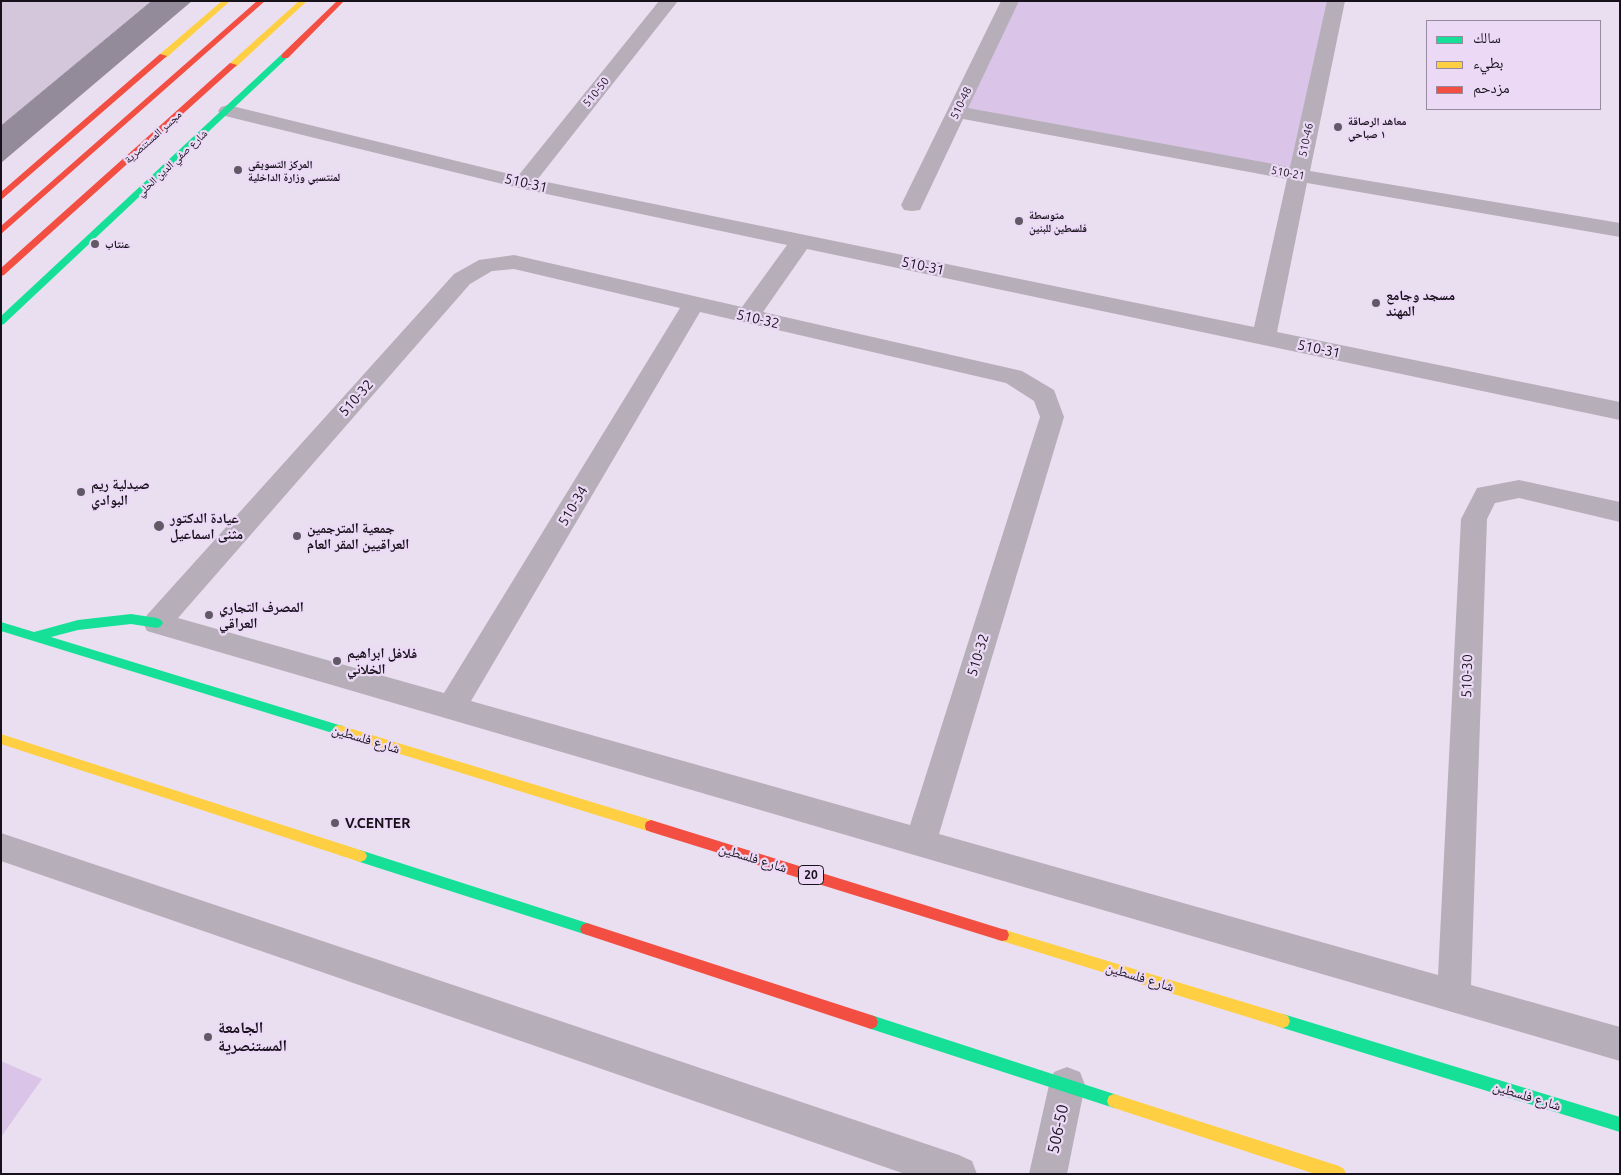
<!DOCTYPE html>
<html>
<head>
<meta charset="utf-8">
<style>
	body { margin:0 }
	#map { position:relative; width:1621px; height:1175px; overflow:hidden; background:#eadff0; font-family:Ubuntu,"Noto Naskh Arabic",sans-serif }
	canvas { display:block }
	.frame { position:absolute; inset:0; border:2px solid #17111b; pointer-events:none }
	.legend { position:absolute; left:1426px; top:20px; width:175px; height:90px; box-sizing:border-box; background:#ecd9f6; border:1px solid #97899e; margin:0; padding:6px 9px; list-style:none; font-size:15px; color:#17111b }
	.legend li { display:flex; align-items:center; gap:10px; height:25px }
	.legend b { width:25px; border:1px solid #97899e }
</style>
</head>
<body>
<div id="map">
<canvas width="1621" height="1175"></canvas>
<div class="frame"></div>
<ul class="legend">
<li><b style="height:6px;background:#16e098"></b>سالك</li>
<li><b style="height:6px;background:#ffcf43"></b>بطيء</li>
<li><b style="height:6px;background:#f24e42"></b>مزدحم</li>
</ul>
</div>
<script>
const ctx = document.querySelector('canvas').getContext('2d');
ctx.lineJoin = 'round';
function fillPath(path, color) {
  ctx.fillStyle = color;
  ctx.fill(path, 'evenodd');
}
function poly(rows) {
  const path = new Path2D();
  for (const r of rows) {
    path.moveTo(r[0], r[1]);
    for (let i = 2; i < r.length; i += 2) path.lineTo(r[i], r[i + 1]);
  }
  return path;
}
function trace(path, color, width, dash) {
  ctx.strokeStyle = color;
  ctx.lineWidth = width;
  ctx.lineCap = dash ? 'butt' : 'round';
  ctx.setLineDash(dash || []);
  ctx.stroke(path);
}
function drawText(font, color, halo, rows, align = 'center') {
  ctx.font = font + ' Ubuntu,"Noto Naskh Arabic",sans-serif';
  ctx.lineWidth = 4.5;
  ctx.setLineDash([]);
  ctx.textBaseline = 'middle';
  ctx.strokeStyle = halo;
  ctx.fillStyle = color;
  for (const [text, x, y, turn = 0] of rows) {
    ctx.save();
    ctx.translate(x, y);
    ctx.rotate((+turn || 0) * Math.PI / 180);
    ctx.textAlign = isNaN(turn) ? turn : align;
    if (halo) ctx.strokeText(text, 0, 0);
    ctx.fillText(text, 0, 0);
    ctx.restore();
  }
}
fillPath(poly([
	[1010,1,1336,1,1299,175,957,112],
	[1,1061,42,1079,1,1137]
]), '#dac4e7');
fillPath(poly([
	[659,1,678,1,537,180,1254,327,1287,179,963,119,920,210,912,211,904,210,901,205,1001,1,1019,1,968,108,1290,167,1327,1,1345,1,1310,171,1620,223,1620,237,1307,183,1277,332,1620,402,1620,420,807,249,763,312,1022,371,1054,390,1064,417,939,834,1438,975,1461,519,1477,488,1519,480,1620,502,1620,522,1519,498,1495,503,1487,519,1471,985,1620,1027,1620,1061,147,631,143,623,147,615,454,274,479,260,514,255,742,307,787,245,523,189,221,115,218,111,221,107,228,105,518,176,659,1],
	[514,269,680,308,444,693,178,618,470,284,492,271,514,269],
	[700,312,1006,383,1034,401,1040,417,910,825,471,701,700,312],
	[1,833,959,1155,972,1161,977,1174,905,1174,1,861,1,833],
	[1067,1067,1080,1072,1085,1085,1067,1174,1029,1174,1049,1085,1054,1072,1067,1067]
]), '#b6afba');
fillPath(poly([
	[282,54,289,56,4,324,1,325,1,316,282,54],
	[131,614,157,618,161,620,163,623,161,626,157,628,131,624,78,630,51,637,339,725,343,726,345,730,343,734,339,735,1,631,1,622,34,632,78,620,131,614],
	[360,850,587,923,592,925,594,929,592,933,587,935,360,862,355,860,353,856,355,852,360,850],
	[1283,1014,1620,1117,1620,1132,1283,1028,1278,1026,1276,1021,1278,1016,1283,1014],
	[871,1015,1114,1094,1119,1096,1121,1101,1119,1106,1114,1108,871,1029,866,1027,864,1022,866,1017,871,1015]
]), '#16e098');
fillPath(poly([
	[222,1,230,1,166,58,160,58,160,54,222,1],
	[299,1,307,1,236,67,230,67,230,63,299,1],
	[339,725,651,820,656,822,657,826,656,830,651,832,339,735,335,734,333,730,335,726,339,725],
	[1,734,360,850,365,852,367,856,365,860,360,862,1,744,1,734],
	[1002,929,1283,1014,1288,1016,1290,1021,1288,1026,1283,1028,1002,941,997,940,995,935,997,930,1002,929],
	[1114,1094,1339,1166,1344,1169,1346,1174,1315,1174,1114,1108,1109,1106,1107,1101,1109,1096,1114,1094]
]), '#ffcf43');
fillPath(poly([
	[257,1,265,1,1,234,1,226,257,1],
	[337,1,344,1,288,58,282,58,282,54,337,1],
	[160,54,167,56,1,200,1,192,160,54],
	[230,63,237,65,4,275,1,276,1,268,230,63],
	[651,820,1002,929,1007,930,1009,935,1007,940,1002,941,651,832,646,830,645,826,646,822,651,820],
	[587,923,871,1015,876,1017,878,1022,876,1027,871,1029,587,935,582,933,580,929,582,925,587,923]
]), '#f24e42');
fillPath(poly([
	[152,1,192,1,1,163,1,126]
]), '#948b9a');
const building = poly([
	[1,1,152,1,1,126,1,1]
]);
fillPath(building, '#d4c7dc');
trace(building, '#948b9a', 1);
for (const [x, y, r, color] of [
	[1338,127,5,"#615966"],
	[238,170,5,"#615966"],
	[1019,221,5,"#615966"],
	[95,244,5,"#615966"],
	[1376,303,5,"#615966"],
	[81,492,5,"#615966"],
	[159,526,6,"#615966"],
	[297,536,5,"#615966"],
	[209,615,5,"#615966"],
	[337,661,5,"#615966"],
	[335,823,5,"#615966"],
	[208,1037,5,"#615966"]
]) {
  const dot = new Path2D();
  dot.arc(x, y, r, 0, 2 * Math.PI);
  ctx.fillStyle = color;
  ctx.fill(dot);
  trace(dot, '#ecd9f6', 2);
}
drawText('11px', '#17111b', '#ecd9f6', [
	["510-50",596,92,-51],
	["510-48",961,103,-64],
	["مجسر المستنصرية",153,137,-42],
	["510-46",1306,140,-78],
	["شارع صفي الدين الحلي",172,163,-43],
	["510-21",1288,173,10]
]);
drawText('bold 11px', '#17111b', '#ecd9f6', [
	["معاهد الرصاقة",1348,121],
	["١ صباحي",1348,134],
	["المركز التسويقي",248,164],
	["لمنتسبي وزارة الداخلية",248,177],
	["متوسطة",1029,215],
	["فلسطين للبنين",1029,228],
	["عنتاب",105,244]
], 'left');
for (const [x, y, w] of [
	[811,875,25]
]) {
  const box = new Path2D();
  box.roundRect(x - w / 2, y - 9.5, w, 19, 4);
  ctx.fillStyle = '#ecd9f6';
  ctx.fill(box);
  trace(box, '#17111b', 1);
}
drawText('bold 12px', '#17111b', null, [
	["20",811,875]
]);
drawText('14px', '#17111b', '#ecd9f6', [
	["510-31",526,183,13],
	["510-31",923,266,12],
	["510-32",758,319,13],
	["510-31",1319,349,12],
	["510-32",356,398,-48],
	["510-34",573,506,-59],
	["510-32",978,655,-73],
	["510-30",1467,676,-88],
	["شارع فلسطين",366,739,17],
	["شارع فلسطين",753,858,17],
	["شارع فلسطين",1140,977,17],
	["شارع فلسطين",1527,1096,17]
]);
drawText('bold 14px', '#17111b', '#ecd9f6', [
	["مسجد وجامع",1386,295],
	["المهند",1386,311],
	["صيدلية ريم",91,484],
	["البوادي",91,500],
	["عيادة الدكتور",170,518],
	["مثنى اسماعيل",170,534],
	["جمعية المترجمين",307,528],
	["العراقيين المقر العام",307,544],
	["المصرف التجاري",219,607],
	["العراقي",219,623],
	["فلافل ابراهيم",347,653],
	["الخلاني",347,669],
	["V.CENTER",345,823]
], 'left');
drawText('bold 16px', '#17111b', '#ecd9f6', [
	["الجامعة",218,1028],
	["المستنصرية",218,1046]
], 'left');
drawText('16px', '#17111b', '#ecd9f6', [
	["506-50",1058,1129,-78]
]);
</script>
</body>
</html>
